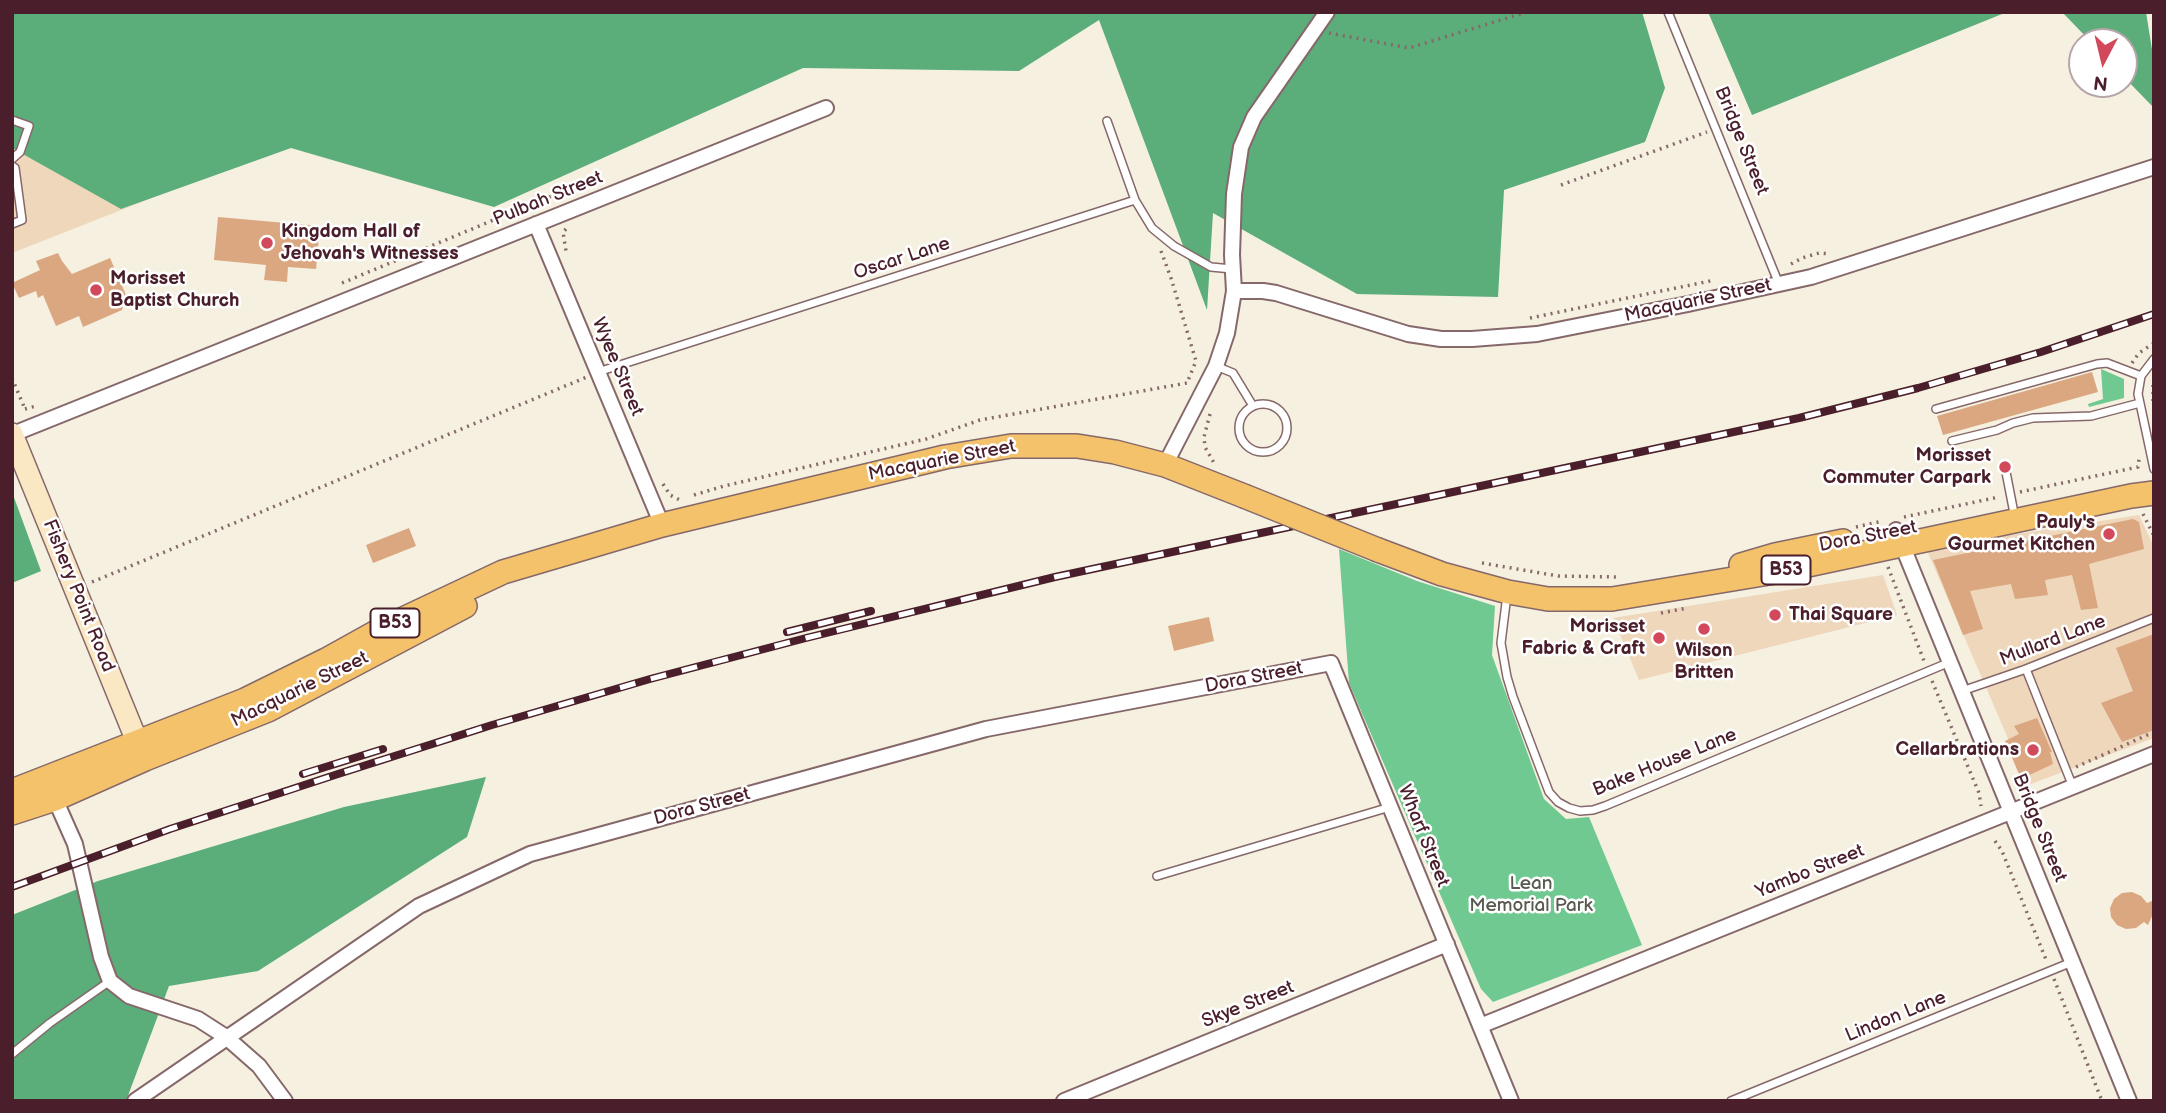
<!DOCTYPE html>
<html>
<head>
<meta charset="utf-8">
<style>
	body { margin:0 }
	#map { position:relative; width:2166px; height:1113px; overflow:hidden; background:#f5f0df; font-family:"Balsamiq Sans",sans-serif }
	canvas { display:block }
	.frame { position:absolute; inset:0; border:14px solid #4a1f2b; pointer-events:none }
	.north { position:absolute; left:2068px; top:28px; width:70px; height:70px; box-sizing:border-box; background:#fff; border:2px solid #b7a5aa; border-radius:50%; rotate:187deg; font-size:19px; font-weight:700; line-height:28px; text-align:center; color:#4a1f2b }
	.north::after { content:''; display:block; margin:auto; width:24px; height:32px; background:#d1495b; clip-path:polygon(50% 0,100% 100%,50% 72%,0 100%) }
</style>
</head>
<body>
<div id="map">
<canvas width="2166" height="1113"></canvas>
<div class="frame"></div>
<div class="north">N</div>
</div>
<script>
const ctx = document.querySelector('canvas').getContext('2d');
ctx.lineJoin = 'round';
function fillPath(path, color) {
  ctx.fillStyle = color;
  ctx.fill(path, 'evenodd');
}
function poly(rows) {
  const path = new Path2D();
  for (const r of rows) {
    if (r.length === 3) {
      path.moveTo(r[0] + r[2], r[1]);
      path.arc(r[0], r[1], r[2], 0, 2 * Math.PI);
      continue;
    }
    path.moveTo(r[0], r[1]);
    for (let i = 2; i < r.length; i += 2) path.lineTo(r[i], r[i + 1]);
  }
  return path;
}
function trace(path, color, width, dash) {
  ctx.strokeStyle = color;
  ctx.lineWidth = width;
  ctx.lineCap = dash ? 'butt' : 'round';
  ctx.setLineDash(dash || []);
  ctx.stroke(path);
}
function drawText(font, color, halo, rows, align = 'center') {
  ctx.font = font + ' "Balsamiq Sans",sans-serif';
  ctx.lineWidth = 5;
  ctx.setLineDash([]);
  ctx.textBaseline = 'middle';
  ctx.strokeStyle = halo;
  ctx.fillStyle = color;
  for (const [text, x, y, turn = 0] of rows) {
    ctx.save();
    ctx.translate(x, y);
    ctx.rotate((+turn || 0) * Math.PI / 180);
    ctx.textAlign = isNaN(turn) ? turn : align;
    if (halo) ctx.strokeText(text, 0, 0);
    ctx.fillText(text, 0, 0);
    ctx.restore();
  }
}
fillPath(poly([
	[12,106,243,162,12,253],
	[2139,515,2154,547,2154,738,2028,785,1926,548],
	[1883,575,1897,615,1639,680,1613,618]
]), '#eed7bb');
fillPath(poly([
	[2101,369,2124,379,2124,398,2089,407,2088,404,2103,399],
	[1339,549,1417,581,1495,606,1492,655,1544,799,1566,819,1589,817,1642,945,1493,1002,1481,989,1349,683]
]), '#6fc990');
fillPath(poly([
	[12,12,1642,12,1665,88,1645,142,1504,190,1498,297,1357,294,1213,213,1207,310,1099,20,1019,71,803,68,494,207,291,148,121,209,12,148],
	[1708,12,2007,12,1752,115],
	[2062,12,2146,12,2154,62,2154,108,2124,77,2124,42,2091,42],
	[12,492,41,571,12,583],
	[486,777,467,837,258,971,169,986,126,1101,12,1101,12,915,98,881,344,807]
]), '#5bad7a');
fillPath(poly([
	[218,217,320,226,316,269,288,267,287,282,264,280,266,265,214,260],
	[58,253,62,261,72,274,110,258,126,295,122,310,83,327,79,316,56,326,43,295,38,298,36,291,19,298,12,283,40,270,36,261],
	[2092,372,2098,392,1943,435,1937,416],
	[2133,519,2139,522,2144,549,2089,564,2098,608,2081,610,2072,575,2045,580,2048,595,2015,599,2011,584,1970,591,1983,629,1963,635,1933,560],
	[409,528,416,546,373,563,366,545],
	[1209,617,1214,641,1174,651,1168,626],
	[2154,634,2154,730,2122,742,2101,703,2133,691,2116,648],
	[2037,718,2052,752,2050,752,2053,764,2021,779,2005,741,2019,734,2014,726],
	[2132,892,2141,896,2147,903,2152,901,2153,914,2148,925,2144,922,2136,928,2126,929,2117,925,2111,917,2110,908,2114,899,2122,893]
]), '#daa781');
const lane = poly([
	[1668,12,1779,284],
	[12,120,29,126,20,152,12,159],
	[1107,121,1135,200,1152,228,1174,246,1211,267,1232,269],
	[12,166,15,168,22,220,12,224],
	[2154,359,2141,376,2138,394,2154,469],
	[1216,366,1233,373,1253,406],
	[598,372,1135,200],
	[1263,428,24],
	[1936,409,2097,364,2107,363,2141,376],
	[1952,441,1997,430,2013,423,2033,418,2091,416,2140,403],
	[2005,467,2013,508],
	[1507,595,1501,643,1507,677,1513,697,1549,792,1558,802,1569,808,1580,811,1593,810,1605,806,1950,662],
	[2026,669,2073,787],
	[1962,691,2026,669,2154,618],
	[1157,876,1390,807],
	[12,1054,50,1023,110,981],
	[1731,1101,2072,962]
]);
const street = poly([
	[536,224,662,525],
	[1234,291,1263,291,1276,293,1408,334,1441,339,1472,339,1537,334,1688,304,1811,277,2154,167],
	[13,434,826,108],
	[1165,465,1216,366,1227,333,1234,291,1232,255,1234,194,1241,147,1254,117,1327,12],
	[1896,530,2129,1101],
	[55,799,75,844,101,957,110,981,129,996,198,1019,226,1037,259,1066,285,1101],
	[1480,1026,2154,754],
	[135,1101,419,906,530,854,986,729,1331,663,1511,1101],
	[1064,1101,1447,944]
]);
const secondary = poly([
	[12,434,143,756]
]);
const primary = poly([
	[1378,550,1442,574,1508,592,1548,599,1612,599,1775,572,2131,496,2154,493],
	[1741,565,1775,555,1843,541],
	[12,791,245,700,326,660,380,630,503,572,662,525,945,457,1011,446,1077,446,1115,452,1165,465,1244,496],
	[12,813,55,799,145,759,268,710,465,606]
]);
trace(lane, '#86686a', 10);
trace(street, '#86686a', 18);
trace(secondary, '#86686a', 24);
trace(primary, '#86686a', 26);
trace(poly([
	[1329,33,1409,48,1527,12],
	[1561,185,1707,132],
	[566,229,563,232,566,251],
	[1161,251,1171,278,1196,361,1187,383],
	[1791,264,1802,258,1819,253,1830,254],
	[342,283,561,192,564,199],
	[1530,318,1715,280],
	[2132,363,2139,353,2154,343],
	[12,378,25,409],
	[2153,385,2153,402],
	[25,409,36,406],
	[1210,414,1204,437,1205,447,1214,463],
	[663,484,670,495,680,500],
	[2020,492,2138,467,2139,459],
	[694,495,724,486,926,439,980,420,1187,383],
	[2143,514,2154,536],
	[1904,517,1999,497],
	[1856,527,1883,521],
	[1482,563,1558,576,1617,577],
	[1888,567,1924,661],
	[92,582,587,377],
	[1661,613,1687,608],
	[1932,681,1979,793,1981,806],
	[2076,767,2154,732],
	[1995,841,2002,851,2047,962],
	[2054,979,2102,1101]
]), '#86686a', 3.5, [2, 5]);
trace(lane, '#fff', 7);
trace(street, '#fff', 14);
trace(secondary, '#fae7c3', 21);
trace(primary, '#f3c26a', 23);
const rail = poly([
	[787,632,871,611],
	[303,774,383,749],
	[12,887,170,829,338,774,492,725,650,679,806,638,1055,577,1799,418,1918,388,2041,352,2154,314]
]);
trace(rail, '#4a1f2b', 8);
trace(rail, '#fff', 5, [16]);
const primaryBridge = poly([
	[1244,496,1378,550]
]);
trace(primaryBridge, '#86686a', 26, []);
trace(primaryBridge, '#f3c26a', 23);
for (const [x, y, r, color] of [
	[267,243,7,"#d1495b"],
	[96,290,7,"#d1495b"],
	[2005,467,7,"#d1495b"],
	[2109,534,7,"#d1495b"],
	[1775,615,7,"#d1495b"],
	[1704,629,7,"#d1495b"],
	[1659,638,7,"#d1495b"],
	[2033,750,7,"#d1495b"]
]) {
  const dot = new Path2D();
  dot.arc(x, y, r, 0, 2 * Math.PI);
  ctx.fillStyle = color;
  ctx.fill(dot);
  trace(dot, '#fff', 2.5);
}
for (const [x, y, w] of [
	[1786,570,49],
	[395,623,49]
]) {
  const box = new Path2D();
  box.roundRect(x - w / 2, y - 14.5, w, 29, 5);
  ctx.fillStyle = '#fff';
  ctx.fill(box);
  trace(box, '#4a1f2b', 2);
}
drawText('bold 18px', '#4a1f2b', null, [
	["B53",1786,570],
	["B53",395,623]
]);
drawText('19px', '#4a1f2b', '#fff', [
	["Bridge Street",1741,141,68],
	["Pulbah Street",548,199,-22],
	["Oscar Lane",902,259,-18],
	["Macquarie Street",1698,301,-12],
	["Wyee Street",617,367,67],
	["Macquarie Street",942,461,-11],
	["Dora Street",1868,537,-11],
	["Fishery Point Road",78,596,68],
	["Mullard Lane",2053,641,-21],
	["Dora Street",1254,678,-11],
	["Macquarie Street",300,690,-26],
	["Bake House Lane",1665,763,-22],
	["Dora Street",702,807,-15],
	["Bridge Street",2039,828,68],
	["Wharf Street",1423,836,68],
	["Yambo Street",1810,872,-22],
	["Skye Street",1248,1005,-22],
	["Lindon Lane",1896,1017,-22]
]);
drawText('bold 19px', '#4a1f2b', '#fff', [
	["Kingdom Hall of",281,232,"left"],
	["Jehovah's Witnesses",281,254,"left"],
	["Morisset",110,279,"left"],
	["Baptist Church",110,301,"left"],
	["Morisset",1991,456],
	["Commuter Carpark",1991,478],
	["Pauly's",2095,523],
	["Gourmet Kitchen",2095,545],
	["Thai Square",1789,615,"left"],
	["Morisset",1645,627],
	["Fabric & Craft",1645,649],
	["Wilson",1704,651,"center"],
	["Britten",1704,673,"center"],
	["Cellarbrations",2019,750]
], 'right');
drawText('19px', '#575a4e', '#fff', [
	["Lean",1531,884],
	["Memorial Park",1531,906]
]);
</script>
</body>
</html>
